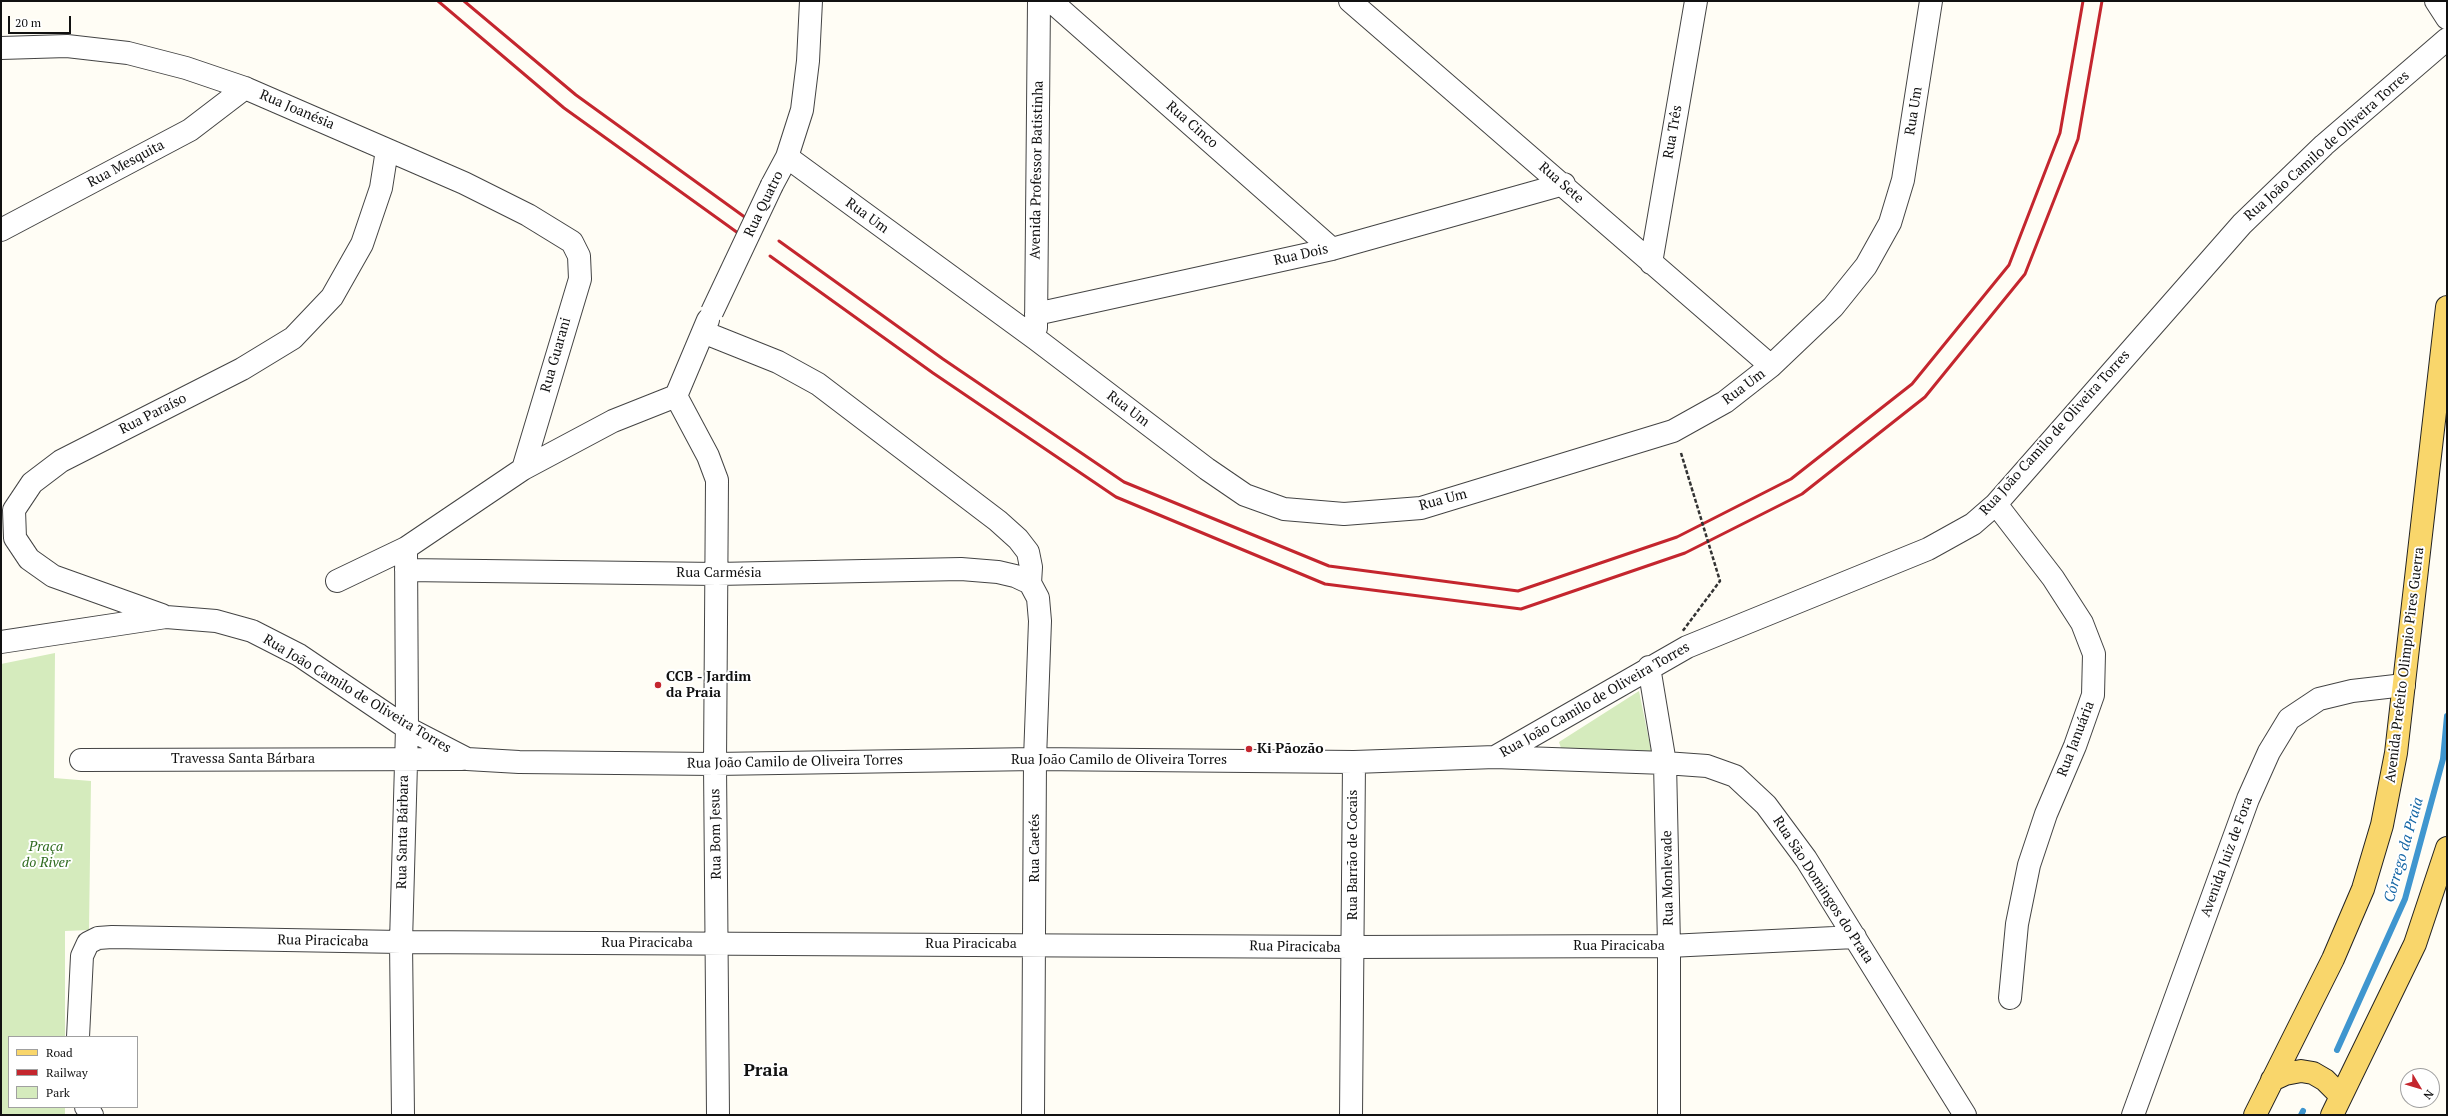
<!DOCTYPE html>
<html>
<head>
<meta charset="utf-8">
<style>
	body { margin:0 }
	#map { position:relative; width:2448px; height:1116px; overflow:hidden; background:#fffdf5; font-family:"PT Serif",serif }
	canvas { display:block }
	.frame { position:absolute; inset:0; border:2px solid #111; pointer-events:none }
	.legend { position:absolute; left:8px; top:1036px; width:130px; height:72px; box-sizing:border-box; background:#fff; border:1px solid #a0a0a0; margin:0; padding:5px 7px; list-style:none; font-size:12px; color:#111 }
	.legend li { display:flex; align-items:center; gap:8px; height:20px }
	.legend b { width:20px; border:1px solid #a0a0a0 }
	.north { position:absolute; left:2400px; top:1068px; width:40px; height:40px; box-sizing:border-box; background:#fff; border:1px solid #a0a0a0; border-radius:50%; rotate:128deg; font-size:11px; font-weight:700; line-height:16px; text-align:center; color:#111 }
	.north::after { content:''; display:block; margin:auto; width:14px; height:18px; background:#c4262e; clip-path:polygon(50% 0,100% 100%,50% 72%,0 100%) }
	.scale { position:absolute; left:8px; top:16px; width:63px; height:18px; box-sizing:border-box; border:2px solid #111; border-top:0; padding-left:5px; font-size:12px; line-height:14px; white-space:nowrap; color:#111; -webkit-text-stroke:3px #fff; paint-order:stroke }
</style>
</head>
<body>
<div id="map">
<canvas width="2448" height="1116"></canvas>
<div class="frame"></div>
<ul class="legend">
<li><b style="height:5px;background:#f9d66b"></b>Road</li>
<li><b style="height:5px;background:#c4262e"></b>Railway</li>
<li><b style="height:11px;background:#d5ebbd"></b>Park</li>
</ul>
<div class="north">N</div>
<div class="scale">20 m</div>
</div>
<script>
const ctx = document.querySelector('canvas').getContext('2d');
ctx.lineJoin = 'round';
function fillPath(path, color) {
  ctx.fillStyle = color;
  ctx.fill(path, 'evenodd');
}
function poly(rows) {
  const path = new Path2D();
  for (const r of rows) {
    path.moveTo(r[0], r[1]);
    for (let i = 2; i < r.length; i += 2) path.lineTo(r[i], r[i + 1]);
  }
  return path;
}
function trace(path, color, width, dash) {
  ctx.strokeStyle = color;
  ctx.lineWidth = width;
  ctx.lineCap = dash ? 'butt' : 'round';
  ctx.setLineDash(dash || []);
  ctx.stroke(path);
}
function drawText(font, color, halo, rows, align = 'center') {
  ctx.font = font + ' "PT Serif",serif';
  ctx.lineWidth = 4;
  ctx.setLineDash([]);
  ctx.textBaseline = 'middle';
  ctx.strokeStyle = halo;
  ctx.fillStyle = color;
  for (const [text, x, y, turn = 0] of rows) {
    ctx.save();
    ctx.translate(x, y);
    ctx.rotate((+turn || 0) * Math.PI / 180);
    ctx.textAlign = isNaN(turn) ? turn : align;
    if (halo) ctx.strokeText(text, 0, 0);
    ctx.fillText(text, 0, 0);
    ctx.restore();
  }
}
fillPath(poly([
	[55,653,54,778,91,781,89,930,65,931,65,1037,9,1037,9,1107,65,1107,65,1115,1,1115,1,664],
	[1639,691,1652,755,1562,751,1559,742]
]), '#d5ebbd');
trace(poly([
	[2337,1050,2405,899,2443,759,2447,716],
	[2301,1115,2303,1111]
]), '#3f96cf', 6);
const minor = poly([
	[1051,1,1332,249],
	[1350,1,1771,366],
	[2436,1,2447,18],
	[1,48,67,46,128,53,186,68,245,88,464,183,528,215,572,242,579,256,580,279,523,469],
	[787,157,1036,339,1207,469,1245,495,1284,509,1344,514,1421,508,1673,431,1725,402,1771,366,1833,307,1866,266,1890,223,1903,180,1931,1],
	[772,185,787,157,802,110,808,61,811,1],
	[1,230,190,130,245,88],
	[1651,263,1696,1],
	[1036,314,1332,249,1564,184],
	[1036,328,1039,1],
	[703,332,778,362,818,384,998,521,1018,539,1028,552,1031,567,1030,583,1038,598,1040,621,1035,759,1033,1115],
	[676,396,708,456,717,480,715,764,718,1115],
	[676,396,708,320],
	[1996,504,2053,578,2082,623,2094,654,2093,695,2075,746,2046,814,2029,865,2017,924,2010,998],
	[406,570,717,574,961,569,998,572,1015,576,1030,583],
	[337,581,406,548,523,469,613,421,676,396],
	[162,615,53,576,29,559,15,538,14,510,32,483,61,461,242,369,293,338,332,297,362,244,381,188,387,150],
	[1,642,166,617,216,621,252,631,299,655,407,728,467,759,519,762,715,764,1035,759,1354,762,1495,757,1687,647,1928,549,1973,524,1996,504,2242,224,2324,145,2447,39],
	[1649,667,1665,763,1669,946,1669,1115],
	[1495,757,1665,763,1707,766,1735,776,1766,805,1806,859,1965,1115],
	[81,760,462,759],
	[78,1037,82,956,88,943,98,938,112,937,401,942,1352,947,1669,946,1855,937],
	[86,1107,92,1115],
	[403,1115,401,942,407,728,406,548],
	[1351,1115,1354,762],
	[2133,1115,2248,799,2269,752,2289,719,2319,699,2352,691,2404,685]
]);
const major = poly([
	[2272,1080,2285,1074,2301,1071,2313,1073,2325,1080,2341,1096],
	[2255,1115,2333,959,2363,889,2382,825,2396,753,2447,307],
	[2332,1115,2415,944,2447,848]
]);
trace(minor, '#444', 24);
trace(major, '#222', 24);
trace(minor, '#fff', 22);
trace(major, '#f9d66b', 22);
trace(poly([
	[438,1,564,108,738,233],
	[464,1,576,95,746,218],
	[779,241,943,359,1124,482,1329,566,1518,591,1677,537,1791,479,1912,384,2009,265,2060,133,2083,1],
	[770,256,933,373,1116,497,1325,584,1521,609,1685,553,1802,494,1925,397,2025,274,2078,139,2102,1]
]), '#c4262e', 3);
const minorBridge = poly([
	[712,312,772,185]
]);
trace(minorBridge, '#444', 24, []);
trace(poly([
	[1681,453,1720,581,1682,632]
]), '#333', 2.5, [4, 2]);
trace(minorBridge, '#fff', 22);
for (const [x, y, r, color] of [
	[658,685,4,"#c4262e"],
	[1249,749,4,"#c4262e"]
]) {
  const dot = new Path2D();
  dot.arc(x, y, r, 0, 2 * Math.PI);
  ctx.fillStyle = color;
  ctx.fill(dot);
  trace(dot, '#fff', 1.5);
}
drawText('14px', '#111', '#fff', [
	["Rua Joanésia",297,110,23],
	["Rua Um",1914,111,-81],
	["Rua Cinco",1192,125,41],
	["Rua Três",1673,132,-80],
	["Rua João Camilo de Oliveira Torres",2327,146,-42],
	["Rua Mesquita",126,164,-28],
	["Avenida Professor Batistinha",1037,170,-89],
	["Rua Sete",1561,183,41],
	["Rua Quatro",764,204,-64],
	["Rua Um",867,216,36],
	["Rua Dois",1301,255,-13],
	["Rua Guarani",556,355,-74],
	["Rua Um",1744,387,-37],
	["Rua Um",1128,409,37],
	["Rua Paraíso",153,414,-27],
	["Rua João Camilo de Oliveira Torres",2055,433,-48],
	["Rua Um",1443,500,-15],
	["Rua Carmésia",719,573],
	["Avenida Prefeito Olimpio Pires Guerra",2405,665,-83],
	["Rua João Camilo de Oliveira Torres",357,694,31],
	["Rua João Camilo de Oliveira Torres",1595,700,-30],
	["Rua Januária",2076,739,-69],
	["Travessa Santa Bárbara",243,759],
	["Rua João Camilo de Oliveira Torres",1119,760],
	["Rua João Camilo de Oliveira Torres",795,762,-1],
	["Rua Santa Bárbara",403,832,-89],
	["Rua Bom Jesus",716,834,-91],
	["Rua Caetés",1035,848,-90],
	["Rua Barrão de Cocais",1353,855,-90],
	["Avenida Juiz de Fora",2227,857,-70],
	["Rua Monlevade",1668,878,-91],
	["Rua São Domingos do Prata",1823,890,57],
	["Rua Piracicaba",323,941,1],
	["Rua Piracicaba",647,943],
	["Rua Piracicaba",971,944],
	["Rua Piracicaba",1619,946],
	["Rua Piracicaba",1295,947,1]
]);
drawText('bold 14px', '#111', '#fff', [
	["CCB - Jardim",666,677],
	["da Praia",666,693],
	["Ki Pãozão",1257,749]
], 'left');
drawText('italic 14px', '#2f6b1f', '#fff', [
	["Praça",46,847],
	["do River",46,863]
]);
drawText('italic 15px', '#1768a6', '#fff', [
	["Córrego da Praia",2404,850,-74]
]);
drawText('bold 18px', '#111', '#fff', [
	["Praia",766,1071]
]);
</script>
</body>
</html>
